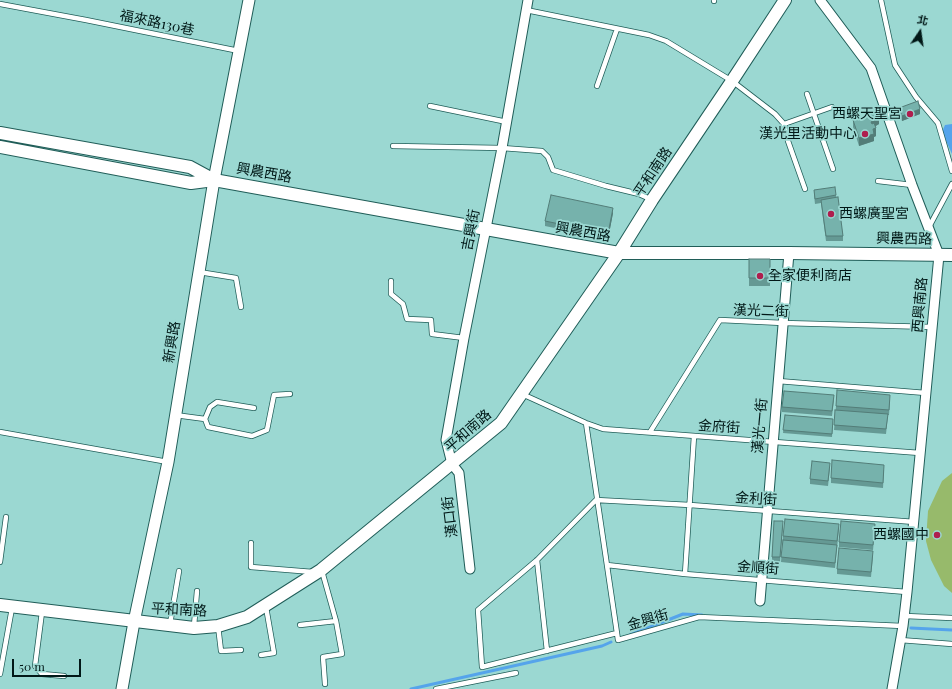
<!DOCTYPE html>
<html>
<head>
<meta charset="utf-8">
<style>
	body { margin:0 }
	#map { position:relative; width:952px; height:689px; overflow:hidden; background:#9bd8d2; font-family:"Playfair Display","Noto Sans TC",serif }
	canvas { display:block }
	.north { position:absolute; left:900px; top:12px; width:40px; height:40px; -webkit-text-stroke:3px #9bd8d2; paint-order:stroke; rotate:13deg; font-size:11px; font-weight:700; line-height:16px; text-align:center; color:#011817 }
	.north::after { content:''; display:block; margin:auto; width:14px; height:18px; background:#011817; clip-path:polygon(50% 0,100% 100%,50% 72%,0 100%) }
	.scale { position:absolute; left:12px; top:659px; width:69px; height:18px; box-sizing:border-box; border:2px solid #011817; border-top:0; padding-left:5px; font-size:12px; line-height:14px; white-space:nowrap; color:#011817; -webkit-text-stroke:3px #9bd8d2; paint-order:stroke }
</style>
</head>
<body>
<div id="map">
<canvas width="952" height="689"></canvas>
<div class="north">北</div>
<div class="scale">50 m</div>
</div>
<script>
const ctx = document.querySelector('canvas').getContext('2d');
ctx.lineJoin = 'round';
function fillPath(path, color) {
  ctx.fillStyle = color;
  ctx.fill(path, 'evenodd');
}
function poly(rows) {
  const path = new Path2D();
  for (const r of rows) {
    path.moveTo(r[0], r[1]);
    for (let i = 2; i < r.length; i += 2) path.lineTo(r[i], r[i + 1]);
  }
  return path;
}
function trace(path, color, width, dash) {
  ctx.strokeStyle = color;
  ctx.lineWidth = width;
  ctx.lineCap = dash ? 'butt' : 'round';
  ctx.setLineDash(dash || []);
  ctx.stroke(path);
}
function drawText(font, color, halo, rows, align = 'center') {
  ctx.font = font + ' "Playfair Display","Noto Sans TC",serif';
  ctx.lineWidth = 3.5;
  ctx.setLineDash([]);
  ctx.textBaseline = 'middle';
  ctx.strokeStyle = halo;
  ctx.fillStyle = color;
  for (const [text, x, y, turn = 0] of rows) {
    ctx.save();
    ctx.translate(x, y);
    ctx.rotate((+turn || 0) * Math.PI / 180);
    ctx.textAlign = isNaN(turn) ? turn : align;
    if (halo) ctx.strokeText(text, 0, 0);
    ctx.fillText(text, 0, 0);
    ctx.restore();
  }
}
fillPath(poly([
	[952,473,952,593,944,586,931,560,926,541,928,511,942,481]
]), '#97ba6b');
fillPath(poly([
	[952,124,952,154,942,132,945,125]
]), '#55a4eb');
trace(poly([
	[911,628,952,630],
	[630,635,683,614,702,615],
	[411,689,602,646,611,642]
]), '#55a4eb', 3);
const service = poly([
	[881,0,895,65,916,97,938,123,952,171],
	[714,1,714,0],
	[0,4,86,20,239,51],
	[526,10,649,35,666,41,732,81,775,114,784,124,788,141,805,189],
	[597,86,617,29],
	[807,94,833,169],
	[430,106,507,122],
	[784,124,832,107],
	[393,146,502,148,542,151,548,157,553,170,606,186,639,194,650,199],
	[878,181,912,185],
	[929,227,952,184],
	[199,272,236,278,241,307],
	[391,281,391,294,403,304,407,319,431,320,432,334,464,338],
	[778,381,926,393],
	[522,394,586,423,603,429,920,453],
	[254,408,217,402,210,407,205,419,208,427,252,436,267,430,274,395,290,394],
	[175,415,205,419],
	[586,423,618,640,699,617,903,626],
	[0,432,168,462],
	[650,432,720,320,783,323,932,327],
	[251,543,251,567,313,572],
	[537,560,547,651],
	[0,562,6,517],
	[607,565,685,574,907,592],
	[322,571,336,621,342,654,323,657,325,684],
	[685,574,694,436],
	[42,612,35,666,42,674,64,676],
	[905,616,952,618],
	[170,624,179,571],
	[300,625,336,621],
	[194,626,197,591],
	[218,626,221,651,241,650],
	[617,633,482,667,478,610,537,560,596,500,690,505,915,522],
	[900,640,952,644],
	[261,655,274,653,266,607],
	[0,674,12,608],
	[436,689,516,673]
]);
const minor = poly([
	[820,0,871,68,912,185,939,255,907,592,903,626,892,689],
	[470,569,459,473,452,464,446,440,464,338,502,148,528,0],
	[760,601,789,253]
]);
const tertiary = poly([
	[122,689,134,622,168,462,214,180,249,0]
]);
const secondary = poly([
	[0,133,190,167,214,180],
	[0,147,191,183,214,180,619,253,789,253,952,255],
	[0,605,194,628,218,626,247,617,321,570,501,423,619,253,652,200,732,81,785,0]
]);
trace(service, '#205d58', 6);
trace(minor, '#205d58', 11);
trace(tertiary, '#205d58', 13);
trace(secondary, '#205d58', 14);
trace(service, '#fff', 4.5);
trace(minor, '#fff', 9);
trace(tertiary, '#fff', 11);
trace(secondary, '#fff', 12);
fillPath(poly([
	[899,108,920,114,902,121,899,113],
	[853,120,879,122,879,124,875,126,876,136,874,137,874,141,859,146,853,127],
	[814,190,836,195,843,236,843,241,826,241,821,203,815,204,814,195],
	[613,213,608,239,545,226,545,221],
	[749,259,770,259,770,286,749,286],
	[834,400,832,416,782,412,782,407],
	[890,400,889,415,888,415,886,434,834,430,836,406],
	[785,415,833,419,832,437,783,433],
	[830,468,828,486,810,484,810,479],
	[884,470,883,488,831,483,831,478],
	[783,526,780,562,772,562,772,557],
	[839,529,835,568,781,562,783,536],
	[875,529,873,550,839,547,839,542],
	[873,556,871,577,837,574,837,569]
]), '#659994');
fillPath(poly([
	[920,109,920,114,902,121,902,116],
	[879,114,879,124,871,129,871,122],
	[876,128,876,136,874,137,874,141,859,146,859,138,873,129],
	[613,208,613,213,608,239,608,234]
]), '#537d78');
const building = poly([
	[918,101,920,109,902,116,899,108,918,101],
	[875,113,879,114,879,117,871,122,872,124,874,123,876,128,873,129,874,134,859,138,853,120,875,113],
	[835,187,836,195,815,199,814,190,835,187],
	[551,195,613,208,608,234,545,221,551,195],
	[838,197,843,236,826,236,821,200,838,197],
	[749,259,770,259,770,278,749,278,749,259],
	[837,390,890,395,889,410,836,406,837,390],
	[784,391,834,395,832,411,782,407,784,391],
	[835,410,888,414,886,429,834,425,835,410],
	[785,415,833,419,832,434,783,430,785,415],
	[832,460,884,465,883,483,831,478,832,460],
	[812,461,830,463,828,481,810,479,812,461],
	[785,519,839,524,837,541,783,536,785,519],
	[774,521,783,521,780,557,772,557,774,521],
	[841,521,875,524,873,545,839,542,841,521],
	[783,540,837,545,835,563,781,557,783,540],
	[839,548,873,551,871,572,837,569,839,548]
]);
fillPath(building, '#76b2ac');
trace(building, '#537d78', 1);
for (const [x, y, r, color] of [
	[910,114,4,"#af1e4e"],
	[865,134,4,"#af1e4e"],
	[831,214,4,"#af1e4e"],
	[760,276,4,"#af1e4e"],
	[937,535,4,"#af1e4e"]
]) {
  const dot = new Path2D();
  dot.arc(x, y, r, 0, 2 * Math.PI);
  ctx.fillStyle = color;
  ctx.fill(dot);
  trace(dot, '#9bd8d2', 1.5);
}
drawText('14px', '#011817', '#9bd8d2', [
	["福來路130巷",157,23,12],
	["平和南路",653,172,-56],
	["興農西路",264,173,10],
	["吉興街",471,230,-79],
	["興農西路",583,232,10],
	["興農西路",904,239,1],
	["西興南路",920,305,-85],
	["漢光二街",761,311,2],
	["新興路",172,342,-81],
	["漢光一街",760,426,-85],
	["金府街",719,427,4],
	["平和南路",468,431,-41],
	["金利街",756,499,4],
	["漢口街",450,517,-97],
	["金順街",758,568,4],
	["平和南路",179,610,3],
	["金興街",648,620,-16]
]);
drawText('14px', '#011817', '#9bd8d2', [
	["西螺天聖宮",902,114],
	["漢光里活動中心",857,134],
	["西螺廣聖宮",839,214,"left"],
	["全家便利商店",768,276,"left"],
	["西螺國中",929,535]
], 'right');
</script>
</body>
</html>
